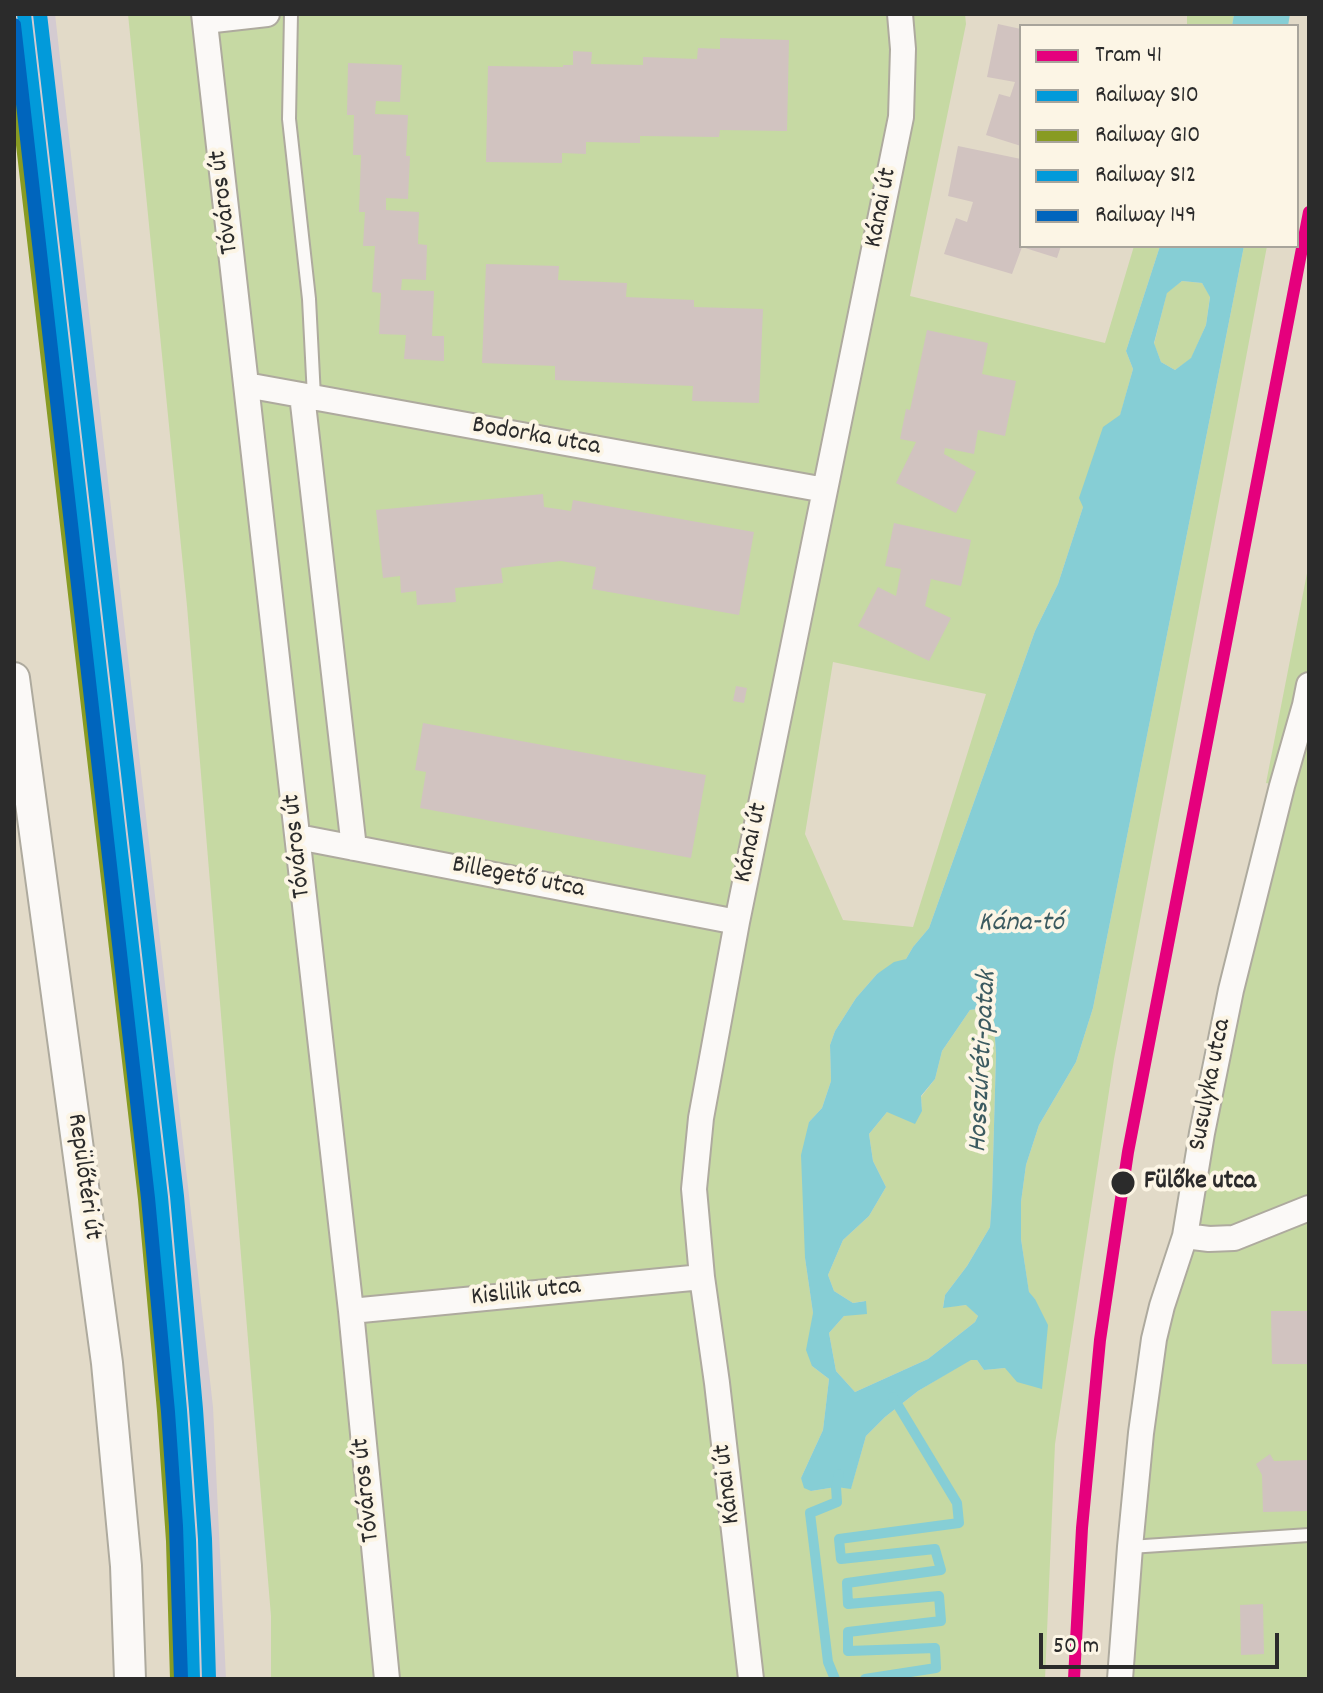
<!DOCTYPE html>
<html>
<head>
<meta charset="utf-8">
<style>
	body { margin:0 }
	#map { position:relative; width:1323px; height:1693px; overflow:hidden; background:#e2dac8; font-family:Dekko,sans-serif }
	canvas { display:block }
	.frame { position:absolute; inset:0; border:16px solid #2b2b2b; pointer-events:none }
	.legend { position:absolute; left:1019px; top:24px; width:280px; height:224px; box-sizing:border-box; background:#fcf5e5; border:2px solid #a8a49b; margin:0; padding:10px 14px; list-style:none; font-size:24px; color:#2b2b2b }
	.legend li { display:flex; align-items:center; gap:16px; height:40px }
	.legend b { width:40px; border:2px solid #a8a49b }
	.scale { position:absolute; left:1039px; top:1633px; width:240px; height:36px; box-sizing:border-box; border:4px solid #2b2b2b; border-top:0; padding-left:10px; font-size:24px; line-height:28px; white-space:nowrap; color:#2b2b2b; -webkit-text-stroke:6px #fcf5e5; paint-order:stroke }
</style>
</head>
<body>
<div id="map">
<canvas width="1323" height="1693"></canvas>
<div class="frame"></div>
<ul class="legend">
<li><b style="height:10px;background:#e5007d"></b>Tram 41</li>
<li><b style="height:10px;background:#029ada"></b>Railway S10</li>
<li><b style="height:10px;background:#889b23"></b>Railway G10</li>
<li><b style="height:10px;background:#029ada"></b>Railway S12</li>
<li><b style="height:10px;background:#0065bd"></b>Railway 149</li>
</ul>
<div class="scale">50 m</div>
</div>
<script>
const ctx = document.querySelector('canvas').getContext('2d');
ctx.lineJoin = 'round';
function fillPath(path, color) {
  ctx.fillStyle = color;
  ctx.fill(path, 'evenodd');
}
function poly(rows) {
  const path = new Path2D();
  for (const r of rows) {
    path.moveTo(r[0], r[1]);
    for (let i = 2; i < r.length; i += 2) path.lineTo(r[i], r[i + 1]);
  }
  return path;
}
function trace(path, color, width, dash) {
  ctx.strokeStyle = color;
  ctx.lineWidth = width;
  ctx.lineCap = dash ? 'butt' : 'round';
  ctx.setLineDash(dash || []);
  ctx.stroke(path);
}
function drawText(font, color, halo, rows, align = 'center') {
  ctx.font = font + ' Dekko,sans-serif';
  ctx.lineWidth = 8;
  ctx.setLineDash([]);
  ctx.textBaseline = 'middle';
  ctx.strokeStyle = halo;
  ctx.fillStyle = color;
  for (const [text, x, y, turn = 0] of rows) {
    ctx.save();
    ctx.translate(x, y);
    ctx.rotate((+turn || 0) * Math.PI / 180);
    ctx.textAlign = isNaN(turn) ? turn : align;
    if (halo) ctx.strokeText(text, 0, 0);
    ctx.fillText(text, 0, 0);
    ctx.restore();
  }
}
fillPath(poly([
	[14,14,55,14,213,1407,226,1679,179,1679,178,1609,167,1411,110,877,14,56]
]), '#d4cbd1');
fillPath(poly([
	[128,14,965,14,966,24,910,296,1105,343,1134,246,1160,246,1126,351,1133,369,1120,416,1083,507,1058,584,1035,631,929,928,913,947,906,959,877,974,856,998,835,1031,830,1045,831,1081,822,1108,809,1122,805,1258,813,1313,812,1366,829,1379,823,1430,801,1478,811,1491,836,1487,851,1488,866,1436,885,1417,918,1391,971,1359,977,1360,984,1370,1005,1368,1035,1299,1029,1293,1021,1239,1021,1202,1026,1165,1039,1125,1076,1062,1093,1008,1244,246,1267,246,1114,1059,1055,1444,1045,1679,271,1679,271,1616,187,606],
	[833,662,986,694,913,927,843,920,805,834],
	[1187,14,1234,14,1232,26,1187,26],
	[1182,281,1202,283,1210,296,1206,325,1191,359,1175,370,1161,362,1154,344,1167,292],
	[1309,563,1309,1679,1120,1679,1141,1434,1281,786,1266,783],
	[993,1007,996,1053,992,1197,990,1227,967,1266,945,1295,943,1307,967,1305,978,1316,975,1322,928,1359,855,1392,836,1371,829,1333,844,1316,865,1301,853,1303,834,1291,828,1275,843,1240,869,1216,886,1187,873,1161,869,1134,887,1112,922,1111,921,1097,935,1079,942,1051,970,1010]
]), '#c6d9a3');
fillPath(poly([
	[1234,14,1290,14,1288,26,1232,26],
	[1160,246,1244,246,1093,1008,1076,1062,1039,1125,1026,1165,1021,1202,1021,1239,1029,1292,1035,1299,1048,1325,1042,1389,1017,1382,1005,1368,984,1370,977,1360,971,1360,918,1391,885,1417,866,1436,851,1489,836,1487,811,1491,804,1488,801,1478,823,1430,829,1379,812,1366,806,1350,813,1313,805,1258,801,1155,809,1122,822,1108,831,1081,830,1045,835,1031,856,998,877,974,894,962,906,959,913,947,929,928,1035,631,1058,584,1083,507,1079,498,1103,427,1120,415,1133,369,1126,351],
	[1182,281,1202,283,1210,297,1206,325,1191,358,1175,370,1161,362,1154,343,1167,293],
	[993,1007,996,1054,992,1197,990,1227,967,1266,945,1295,943,1308,966,1305,978,1316,975,1322,928,1359,855,1392,836,1371,829,1333,844,1316,867,1314,866,1301,853,1303,834,1291,828,1275,843,1240,869,1216,886,1187,873,1161,869,1134,887,1112,915,1124,922,1111,921,1096,935,1079,942,1051,970,1010]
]), '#86ced5');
trace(poly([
	[835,1679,828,1662,810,1513,837,1502,836,1487,839,1474],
	[865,1679,936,1668,935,1648,848,1651,848,1632,941,1621,939,1596,848,1604,847,1583,941,1570,935,1549,841,1559,839,1539,959,1523,957,1503,893,1397]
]), '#86ced5', 10);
fillPath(poly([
	[998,24,1021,29,1021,146,986,135,999,94,1010,97,1015,82,987,77],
	[720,38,789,40,787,131,720,130,719,137,640,136,640,143,586,142,586,154,562,153,562,163,486,162,488,66,563,67,563,65,573,65,573,51,592,52,591,64,643,65,643,57,697,59,698,48,720,49],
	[348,63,402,65,400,102,376,101,375,114,408,115,406,156,410,156,408,199,386,198,386,210,419,212,418,244,427,245,426,280,402,279,401,290,434,291,432,336,444,336,444,361,404,359,406,335,379,334,381,293,372,292,375,246,363,246,365,212,359,212,361,155,353,155,354,115,347,115],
	[958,146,1021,159,1021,246,1061,246,1057,258,1022,247,1012,274,944,254,956,218,967,222,973,202,948,196],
	[486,264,559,266,558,280,627,283,626,297,694,300,694,307,763,309,759,403,692,401,693,386,555,380,555,366,482,363],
	[927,330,988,343,982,374,1016,381,1005,436,978,430,974,454,945,448,944,454,976,472,956,513,896,483,916,442,900,439,906,409,910,410],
	[543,494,544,507,571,511,573,500,754,532,739,615,592,589,596,567,561,561,501,568,503,583,455,588,456,602,417,605,416,591,401,593,400,576,383,578,376,510],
	[894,523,971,540,961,586,931,579,925,606,951,618,929,661,858,626,878,587,896,596,901,569,885,566],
	[736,686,747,688,744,703,733,701],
	[423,723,706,775,691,858,420,808,426,772,415,770],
	[1271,1311,1309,1311,1309,1364,1272,1364],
	[1270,1454,1274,1461,1309,1460,1309,1511,1263,1512,1262,1475,1256,1464],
	[1263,1604,1264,1654,1241,1655,1240,1605]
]), '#d1c3c0');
const service = poly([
	[291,14,289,119,309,299,314,397],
	[1130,1547,1309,1535]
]);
const minor = poly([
	[204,14,351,1311,387,1679],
	[205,21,267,14],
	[246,385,825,490],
	[302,395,354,848],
	[298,837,737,922],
	[1185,1236,1209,1239,1234,1238,1309,1208],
	[351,1311,702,1277],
	[751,1679,717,1383,702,1277,694,1189,701,1118,737,922,901,117,903,49,900,14],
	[1120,1679,1130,1547,1141,1433,1154,1339,1162,1306,1185,1236,1202,1133,1231,990,1282,786,1305,705,1309,685]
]);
const tertiary = poly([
	[14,678,107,1363,126,1566,130,1679]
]);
trace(service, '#aeaa9e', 16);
trace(minor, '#aeaa9e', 28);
trace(tertiary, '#aeaa9e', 34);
trace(service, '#fbf9f7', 12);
trace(minor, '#fbf9f7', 24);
trace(tertiary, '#fbf9f7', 30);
trace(poly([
	[24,14,161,1197,180,1410,189,1540,193,1679]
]), '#029ada', 14);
trace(poly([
	[14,67,145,1199,164,1411,173,1541,177,1679]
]), '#889b23', 14);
trace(poly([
	[40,14,177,1196,196,1409,205,1539,209,1679]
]), '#029ada', 14);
trace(poly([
	[14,25,148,1198,168,1412,176,1526,181,1679]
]), '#0065bd', 14);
trace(poly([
	[1074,1679,1082,1528,1100,1340,1128,1152,1309,212]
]), '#e5007d', 12);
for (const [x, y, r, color] of [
	[1123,1183,13,"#2b2b2b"]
]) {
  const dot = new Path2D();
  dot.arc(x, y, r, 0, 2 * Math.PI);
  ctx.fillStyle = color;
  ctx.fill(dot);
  trace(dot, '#fcf5e5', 3);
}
drawText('26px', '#2b2b2b', '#fcf5e5', [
	["Tóváros út",226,202,-97],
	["Kánai út",883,208,-79],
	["Bodorka utca",536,438,10],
	["Kánai út",753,843,-78],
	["Tóváros út",299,846,-96],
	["Billegető utca",518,879,11],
	["Susulyka utca",1212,1085,-79],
	["Repülőtéri út",82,1177,82],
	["Kislilik utca",526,1294,-6],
	["Kánai út",729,1484,-97],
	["Tóváros út",368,1490,-96]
]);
drawText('bold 26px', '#2b2b2b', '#fcf5e5', [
	["Fülőke utca",1144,1183]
], 'left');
drawText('italic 28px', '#3b5a60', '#fcf5e5', [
	["Kána-tó",1021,925],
	["Hosszúréti-patak",985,1062,-87]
]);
</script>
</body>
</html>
